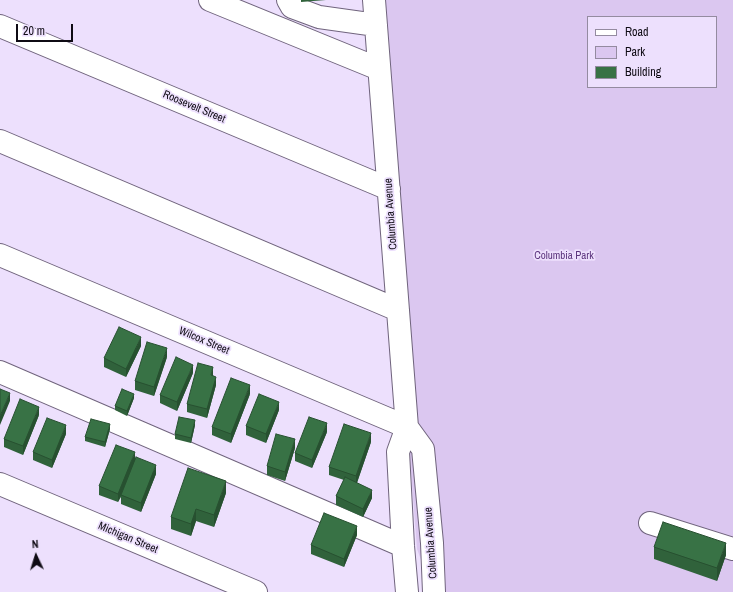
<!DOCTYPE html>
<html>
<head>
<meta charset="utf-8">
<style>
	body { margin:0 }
	#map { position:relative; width:733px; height:592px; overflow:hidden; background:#ede0fd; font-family:"Archivo Narrow",sans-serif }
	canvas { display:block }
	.legend { position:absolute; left:587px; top:16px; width:130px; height:72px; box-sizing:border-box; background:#ede0fd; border:1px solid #948ba0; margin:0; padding:5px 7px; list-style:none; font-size:12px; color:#0f0b14 }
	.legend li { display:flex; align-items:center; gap:8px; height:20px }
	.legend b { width:20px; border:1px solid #948ba0 }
	.north { position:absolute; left:16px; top:536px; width:40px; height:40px; -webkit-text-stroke:3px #ede0fd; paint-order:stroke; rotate:356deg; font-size:11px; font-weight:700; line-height:16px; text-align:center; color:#0f0b14 }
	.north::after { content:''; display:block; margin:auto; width:14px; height:18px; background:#0f0b14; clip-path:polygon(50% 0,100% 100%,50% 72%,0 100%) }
	.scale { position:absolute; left:16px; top:24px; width:57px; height:18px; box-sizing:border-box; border:2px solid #0f0b14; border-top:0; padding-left:5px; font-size:12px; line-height:14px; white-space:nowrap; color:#0f0b14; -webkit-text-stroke:3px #ede0fd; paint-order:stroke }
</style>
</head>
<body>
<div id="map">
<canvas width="733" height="592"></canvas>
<ul class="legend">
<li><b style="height:5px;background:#fff"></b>Road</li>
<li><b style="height:11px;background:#dbc7f0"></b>Park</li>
<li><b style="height:11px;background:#387245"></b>Building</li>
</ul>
<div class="north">N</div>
<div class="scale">20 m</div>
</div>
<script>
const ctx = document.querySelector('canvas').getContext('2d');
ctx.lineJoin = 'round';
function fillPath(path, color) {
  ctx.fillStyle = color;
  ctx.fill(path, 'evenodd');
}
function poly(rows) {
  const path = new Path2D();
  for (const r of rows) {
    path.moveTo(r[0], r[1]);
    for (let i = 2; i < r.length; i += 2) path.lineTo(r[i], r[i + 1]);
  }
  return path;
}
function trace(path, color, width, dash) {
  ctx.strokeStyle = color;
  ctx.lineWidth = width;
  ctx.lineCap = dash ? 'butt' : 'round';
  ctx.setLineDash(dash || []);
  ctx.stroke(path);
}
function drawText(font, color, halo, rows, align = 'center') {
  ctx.font = font + ' "Archivo Narrow",sans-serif';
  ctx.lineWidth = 3.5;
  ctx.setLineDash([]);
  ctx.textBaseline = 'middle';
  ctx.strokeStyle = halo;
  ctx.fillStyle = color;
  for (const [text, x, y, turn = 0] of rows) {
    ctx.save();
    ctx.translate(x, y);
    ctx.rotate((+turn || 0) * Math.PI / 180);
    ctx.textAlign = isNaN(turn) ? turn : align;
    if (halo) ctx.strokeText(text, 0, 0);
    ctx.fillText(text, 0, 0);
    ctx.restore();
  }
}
fillPath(poly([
	[374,0,733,0,733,592,433,592,417,549],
	[588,17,716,17,716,87,588,87]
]), '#dbc7f0');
const minor = poly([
	[210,0,379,69],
	[288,0,292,7,319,17,376,25],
	[374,0,407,427,398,452,403,546,407,592],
	[0,26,389,189],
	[0,141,398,310],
	[0,255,407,427],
	[0,372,403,546],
	[407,427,423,449,432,543,434,592],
	[650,523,733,549]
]);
const major = poly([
	[0,484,256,592]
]);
trace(minor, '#70647d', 24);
trace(major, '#70647d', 24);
trace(minor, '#fff', 22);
trace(major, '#fff', 22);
fillPath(poly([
	[301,0,326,0,301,2],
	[141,346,126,377,104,367,104,358],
	[167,357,154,396,135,390,135,381],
	[193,373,177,411,160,403,160,395],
	[213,375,216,385,207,418,187,412,187,404],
	[250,394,231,443,212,435,212,427],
	[134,398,127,416,115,410,115,406],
	[279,410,266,443,246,435,246,426],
	[39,415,23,455,4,447,4,439],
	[195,425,191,443,175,439,175,434],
	[110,429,105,447,85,441,85,437],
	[327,432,312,468,295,461,295,453],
	[66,434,52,468,33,460,33,452],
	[371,442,357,483,372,498,363,517,336,505,336,496,344,480,329,475,329,467],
	[295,448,285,481,267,475,267,466],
	[135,458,156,474,141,512,121,504,121,497,118,502,99,495,99,486],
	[226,493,214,527,196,521,191,536,171,529,171,517],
	[357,535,344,567,311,554,311,545],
	[654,547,726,555,717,581,654,559]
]), '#30623b');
fillPath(poly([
	[141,337,141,346,126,377,126,369],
	[167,348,167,357,154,396,154,387],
	[193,365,193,373,177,411,177,402],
	[213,367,213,375,211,384,211,375],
	[216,377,216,385,207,418,207,409],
	[250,385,250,394,231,443,231,434],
	[10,393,10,401,0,425,0,416],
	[134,394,134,398,127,416,127,411],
	[279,402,279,410,266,443,266,434],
	[39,407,39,415,23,455,23,446],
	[195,420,195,425,191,443,191,438],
	[327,423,327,432,312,468,312,460],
	[110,424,110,429,105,447,105,442],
	[66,425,66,434,52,468,52,460],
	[371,433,371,442,356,485,356,476],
	[295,439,295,448,285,481,285,472],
	[135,452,135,461,121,495,118,502,118,494],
	[156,465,156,474,141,512,141,503],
	[226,481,226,493,214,527,214,515],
	[372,490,372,498,363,517,363,509],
	[196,509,196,521,191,536,191,524],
	[357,526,357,535,344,567,344,559],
	[726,543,726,555,717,581,717,568]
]), '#275030');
const building = poly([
	[119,327,141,337,126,369,104,358,119,327],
	[147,342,167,348,154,387,135,381,147,342],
	[176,357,193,365,177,402,160,395,176,357],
	[198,363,213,367,211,375,216,377,207,409,187,404,198,363],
	[231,378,250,385,231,434,212,427,231,378],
	[0,389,10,393,0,416,0,389],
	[122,389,134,394,127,411,115,406,122,389],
	[259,394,279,402,266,434,246,426,259,394],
	[20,399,39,407,23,446,4,439,20,399],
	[179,417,195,420,191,438,175,434,179,417],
	[309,417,327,423,312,460,295,453,309,417],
	[47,418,66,425,52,460,33,452,47,418],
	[91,419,110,424,105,442,85,437,91,419],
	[344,424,371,433,356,476,329,467,344,424],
	[276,434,295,439,285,472,267,466,276,434],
	[116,445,135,452,118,494,99,486,116,445],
	[136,457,156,465,141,503,121,495,136,457],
	[188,468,226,481,214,515,196,509,191,524,171,517,188,468],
	[345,477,372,490,363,509,336,496,345,477],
	[324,513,357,526,344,559,311,545,324,513],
	[663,522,726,543,717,568,654,547,663,522]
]);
fillPath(building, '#387245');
trace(building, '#275030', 1);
drawText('11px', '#0f0b14', '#ede0fd', [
	["Roosevelt Street",194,107,23],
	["Columbia Avenue",391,214,-94],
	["Wilcox Street",204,341,23],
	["Michigan Street",128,538,23],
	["Columbia Avenue",431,543,-94]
]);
drawText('11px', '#5c347e', '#ede0fd', [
	["Columbia Park",564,256]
]);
</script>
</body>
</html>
